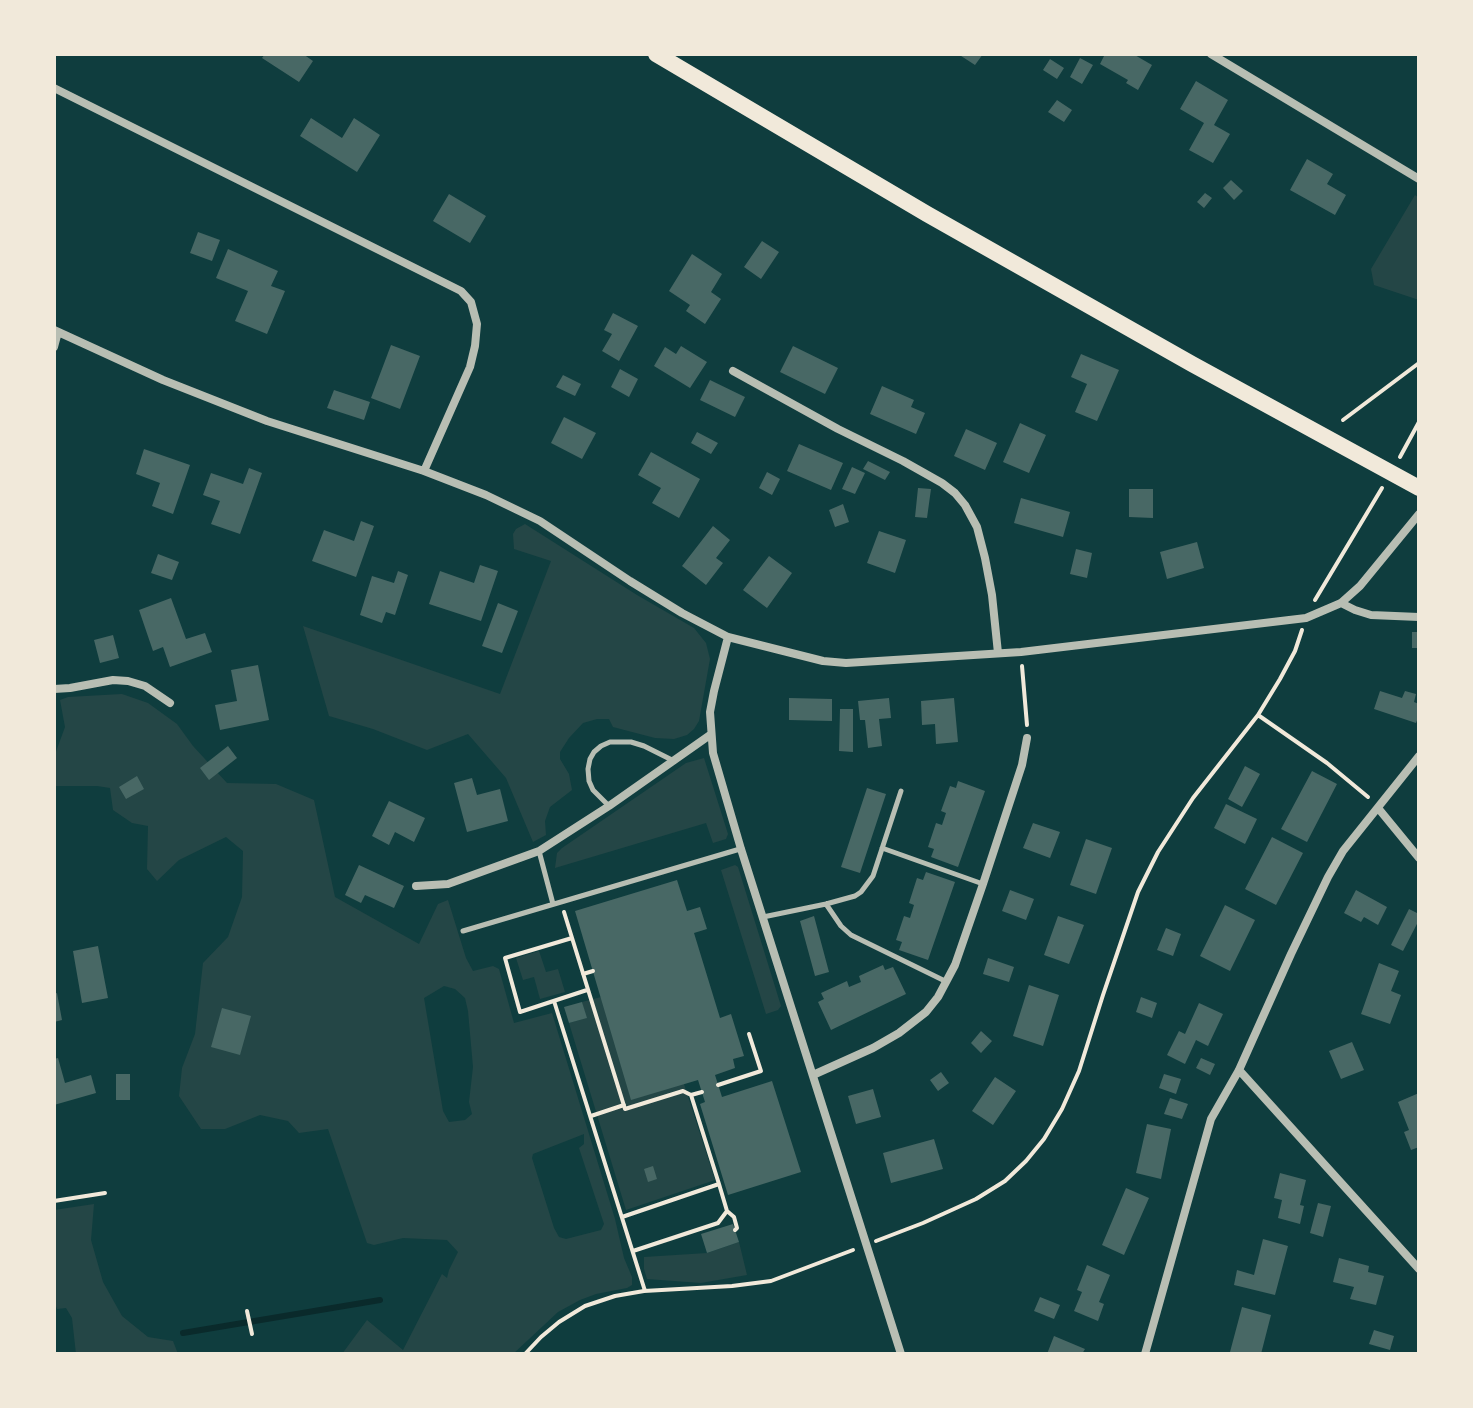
<!DOCTYPE html>
<html>
<head>
<meta charset="utf-8">
<style>
	body { margin:0 }
	#map { position:relative; width:1473px; height:1408px; overflow:hidden; background:#0f3d3e; font-family:Figtree,sans-serif }
	canvas { display:block }
	.frame { position:absolute; inset:0; border:56px solid #f1e9da; pointer-events:none }
</style>
</head>
<body>
<div id="map">
<canvas width="1473" height="1408"></canvas>
<div class="frame"></div>
</div>
<script>
const ctx = document.querySelector('canvas').getContext('2d');
ctx.lineJoin = 'round';
function fillPath(path, color) {
  ctx.fillStyle = color;
  ctx.fill(path, 'evenodd');
}
function poly(rows) {
  const path = new Path2D();
  for (const r of rows) {
    path.moveTo(r[0], r[1]);
    for (let i = 2; i < r.length; i += 2) path.lineTo(r[i], r[i + 1]);
  }
  return path;
}
function trace(path, color, width, dash) {
  ctx.strokeStyle = color;
  ctx.lineWidth = width;
  ctx.lineCap = dash ? 'butt' : 'round';
  ctx.setLineDash(dash || []);
  ctx.stroke(path);
}
fillPath(poly([
	[1415,195,1419,198,1419,300,1374,285,1371,269],
	[525,524,637,595,694,628,706,643,710,659,699,721,694,729,687,735,674,739,655,738,613,727,609,719,597,719,583,723,569,738,560,752,560,759,569,774,572,790,550,807,545,821,546,835,533,842,506,778,468,734,427,750,373,729,329,716,303,626,500,694,551,561,514,549,513,534,516,529],
	[122,694,148,703,177,724,193,746,227,783,276,784,314,800,335,897,419,944,438,904,448,900,466,958,473,971,493,966,499,969,514,1023,552,1013,615,1219,624,1258,632,1277,632,1285,627,1288,596,1294,580,1300,558,1312,513,1354,342,1354,367,1320,403,1350,442,1274,447,1278,449,1270,458,1252,447,1240,403,1238,374,1245,367,1243,328,1129,299,1133,288,1121,260,1115,225,1129,201,1129,179,1096,182,1068,195,1034,203,963,228,937,242,897,243,851,226,837,179,860,157,881,147,869,148,826,132,823,113,810,110,788,97,786,55,786,54,757,65,727,60,700,68,697],
	[444,986,455,989,465,998,468,1011,473,1067,469,1102,472,1114,465,1120,449,1122,443,1111,424,998],
	[584,1134,584,1144,579,1148,604,1224,601,1230,566,1239,559,1237,554,1228,532,1158,533,1154],
	[704,758,728,834,726,839,713,843,706,823,555,868,557,853,562,848,686,763],
	[735,865,738,867,781,1006,778,1010,766,1014,721,870],
	[539,951,546,972,558,969,565,992,540,999,534,977,523,980,516,958],
	[601,997,684,1084,715,1180,626,1210,569,1023,586,1018,582,1002],
	[94,1204,91,1240,103,1282,122,1316,148,1337,173,1341,178,1354,76,1354,72,1318,66,1308,57,1309,54,1301,54,1210],
	[739,1242,747,1275,701,1283,647,1279,644,1269,644,1257,707,1253]
]), '#244646');
trace(poly([
	[183,1333,380,1300]
]), '#0a2a2b', 6);
fillPath(poly([
	[265,54,303,54,313,61,299,82,262,58],
	[958,54,983,54,975,65],
	[1105,54,1133,54,1152,65,1138,90,1126,83,1128,80,1100,64],
	[1080,58,1093,65,1082,84,1070,77],
	[1050,59,1064,68,1057,79,1043,70],
	[1196,81,1228,100,1214,125,1230,134,1213,163,1189,150,1204,123,1180,109],
	[1057,100,1072,110,1064,122,1048,112],
	[311,118,342,138,354,118,380,135,357,172,300,136],
	[1307,159,1333,174,1327,184,1346,195,1335,215,1290,190],
	[1231,180,1243,191,1234,200,1223,188],
	[1205,193,1212,198,1204,208,1197,202],
	[449,194,486,216,470,243,433,221],
	[198,232,220,240,212,261,190,253],
	[762,241,779,252,761,279,744,267],
	[228,249,278,271,271,286,285,291,267,334,235,321,248,291,216,278],
	[692,254,722,274,711,292,721,299,705,324,686,311,690,305,669,291],
	[613,313,638,326,619,361,602,351,612,334,604,330],
	[391,345,420,356,400,409,371,398],
	[681,346,707,362,690,388,654,366,665,347,676,354],
	[793,346,838,368,825,394,780,372],
	[1081,354,1119,370,1097,421,1075,412,1087,384,1071,377],
	[620,369,638,379,629,397,611,387],
	[563,375,581,384,575,396,556,387],
	[710,380,745,397,735,417,700,400],
	[882,386,914,400,911,407,925,413,916,434,870,414],
	[334,390,370,402,364,420,327,408],
	[564,417,596,433,582,459,551,443],
	[1020,423,1046,435,1029,473,1003,462],
	[966,429,997,443,985,470,954,456],
	[697,432,718,443,711,454,691,443],
	[799,444,843,463,831,490,787,471],
	[144,449,190,465,173,514,152,506,160,483,136,474],
	[651,452,700,479,679,518,652,503,661,488,638,475],
	[868,461,890,472,885,480,863,469],
	[852,467,865,473,855,494,842,489],
	[249,468,262,473,240,534,211,524,220,501,203,495,211,473,243,484],
	[767,472,780,479,772,495,759,488],
	[918,488,931,489,927,518,915,517],
	[1129,489,1153,489,1153,518,1129,517],
	[1021,498,1070,512,1063,537,1014,523],
	[843,504,849,522,835,527,829,510],
	[361,521,374,526,356,577,312,561,324,530,354,541],
	[713,526,730,540,716,558,723,563,706,585,682,566],
	[879,531,906,540,895,573,867,563],
	[1197,542,1204,568,1167,579,1160,552],
	[1076,549,1092,553,1087,578,1070,574],
	[158,554,179,562,172,580,151,573],
	[769,556,792,573,767,608,743,590],
	[480,565,498,571,481,621,429,604,440,571,474,583],
	[398,571,408,575,395,615,386,612,382,623,360,615,372,576,394,583],
	[171,598,186,639,205,633,212,652,170,667,163,647,153,651,139,610],
	[498,603,518,611,502,653,482,646],
	[1412,632,1419,632,1419,648,1412,648],
	[113,635,119,658,100,663,94,640],
	[258,665,269,720,220,730,215,705,237,701,231,670],
	[1380,691,1402,698,1405,691,1416,694,1414,702,1419,704,1419,715,1416,723,1374,709],
	[789,698,832,699,832,721,789,720],
	[889,698,891,718,879,719,882,746,868,748,865,720,860,720,858,701],
	[954,698,958,742,936,744,935,724,922,725,921,701],
	[840,709,853,709,853,752,839,751],
	[228,746,237,758,209,780,200,768],
	[1245,766,1260,774,1242,807,1228,799],
	[1312,771,1337,784,1307,842,1281,829],
	[137,776,144,789,126,799,119,787],
	[472,778,477,795,500,789,508,821,467,832,454,783],
	[958,781,985,791,958,867,931,857,934,849,928,847,936,823,942,825,946,813,941,811,950,786,956,788],
	[867,788,886,794,860,873,841,867],
	[389,801,425,818,414,842,395,832,389,845,372,836],
	[1226,804,1257,819,1245,844,1214,828],
	[1033,823,1060,832,1050,858,1023,848],
	[1272,837,1303,853,1276,905,1245,889],
	[1086,839,1112,848,1096,894,1070,885],
	[359,865,404,886,394,908,365,895,361,903,345,895],
	[926,872,955,882,928,960,899,950,902,942,896,940,904,916,910,918,914,905,909,903,917,878,923,880],
	[677,880,687,911,700,907,707,929,694,933,720,1018,731,1014,744,1056,733,1059,735,1068,715,1075,722,1097,772,1081,801,1172,728,1195,700,1104,705,1102,698,1080,631,1100,575,911],
	[1010,890,1034,899,1026,920,1002,911],
	[1356,890,1387,907,1378,925,1364,917,1361,922,1344,913],
	[1225,905,1255,920,1230,971,1200,956],
	[1409,909,1419,914,1419,920,1403,951,1391,945],
	[814,916,829,972,815,976,800,921],
	[1058,916,1084,925,1069,964,1044,955],
	[1166,928,1181,934,1173,956,1157,950],
	[98,946,108,998,82,1003,73,951],
	[988,958,1014,967,1009,982,983,974],
	[1379,963,1399,971,1391,991,1401,995,1390,1024,1361,1014],
	[883,965,885,970,893,967,906,994,831,1030,818,1002,824,999,821,993,847,981,849,987,861,982,859,976],
	[1029,985,1059,995,1043,1046,1013,1036],
	[57,993,62,1020,54,1022,54,994],
	[1141,997,1157,1003,1152,1018,1136,1012],
	[582,1002,587,1018,569,1023,564,1007],
	[1199,1003,1223,1014,1208,1046,1196,1040,1185,1064,1167,1055,1179,1031,1185,1034],
	[222,1008,251,1016,240,1055,211,1047],
	[981,1031,992,1041,981,1053,971,1043],
	[1352,1042,1364,1070,1341,1079,1329,1051],
	[58,1058,65,1083,91,1075,96,1093,54,1105,54,1059],
	[1201,1058,1215,1064,1210,1075,1196,1068],
	[941,1072,949,1083,938,1091,930,1080],
	[116,1074,130,1074,130,1100,116,1100],
	[1164,1074,1181,1079,1176,1094,1159,1088],
	[995,1077,1016,1091,993,1125,972,1111],
	[873,1089,881,1117,856,1124,848,1096],
	[1419,1093,1419,1147,1411,1150,1404,1132,1409,1130,1398,1102],
	[1170,1098,1188,1104,1182,1119,1164,1114],
	[1147,1124,1171,1129,1161,1179,1136,1173],
	[934,1139,943,1169,891,1183,883,1153],
	[653,1166,657,1179,648,1182,644,1169],
	[1280,1173,1306,1180,1300,1205,1304,1206,1300,1224,1278,1218,1282,1200,1274,1198],
	[1126,1188,1149,1198,1124,1255,1102,1245],
	[1318,1203,1331,1206,1323,1237,1310,1233],
	[733,1224,739,1242,707,1253,701,1234],
	[1263,1239,1288,1246,1275,1295,1234,1285,1237,1270,1254,1275],
	[1339,1258,1369,1266,1368,1272,1384,1276,1376,1305,1350,1299,1354,1287,1333,1282],
	[1087,1265,1110,1275,1099,1302,1104,1304,1098,1321,1074,1311,1082,1292,1077,1290],
	[1040,1297,1060,1305,1054,1319,1034,1311],
	[1242,1307,1271,1315,1261,1354,1237,1354,1230,1352],
	[1374,1330,1394,1336,1390,1350,1369,1344],
	[1054,1336,1085,1349,1082,1354,1047,1354]
]), '#486865');
trace(poly([
	[1343,420,1419,363],
	[1400,457,1419,422],
	[1315,600,1382,488],
	[1022,666,1027,725],
	[1258,715,1327,763,1368,797],
	[564,912,625,1109,683,1091,691,1095],
	[572,938,505,958,520,1012,587,990],
	[583,974,593,971],
	[554,1001,645,1291],
	[718,1085,761,1071,749,1034],
	[591,1116,624,1105],
	[719,1184,727,1211,734,1217,737,1228,735,1230],
	[54,1201,105,1193],
	[622,1217,719,1184,691,1095,702,1092],
	[876,1241,923,1223,976,1199,1005,1181,1026,1161,1044,1139,1062,1109,1079,1071,1103,995,1138,892,1158,852,1193,798,1258,715,1280,679,1295,651,1302,630],
	[633,1251,718,1223,727,1211],
	[247,1311,252,1334],
	[525,1354,541,1337,559,1322,585,1306,615,1296,644,1291,732,1286,771,1281,853,1250]
]), '#f1e9da', 4);
trace(poly([
	[609,806,593,790,589,781,588,769,590,759,594,752,601,746,610,742,631,742,644,746,672,760],
	[882,848,983,884],
	[539,851,553,904],
	[826,904,841,926,851,935,947,982],
	[763,917,826,904,855,896,861,892,873,876,901,791],
	[463,931,740,849]
]), '#b8beb3', 5);
trace(poly([
	[1211,54,1419,179],
	[54,88,461,291,471,302,477,324,475,346,470,367,424,471],
	[54,330,163,380,267,421,424,471,486,495,540,521,630,581,682,613,728,637,823,661,846,663,1021,652,1306,618,1341,603,1360,586,1419,514],
	[54,347,58,332],
	[733,371,838,429,903,461,942,483,955,493,965,505,977,527,985,558,992,595,998,653],
	[1341,603,1355,610,1371,615,1419,617],
	[728,637,714,691,710,712,713,753,741,849,901,1354],
	[54,689,70,688,113,680,128,681,145,686,170,703],
	[1378,808,1419,858],
	[416,886,448,884,539,851,609,806,710,735],
	[1239,1070,1419,1269],
	[813,1075,873,1048,899,1033,926,1012,938,997,955,965,983,884,1022,765,1027,738],
	[1145,1354,1211,1119,1239,1070,1291,954,1328,877,1343,851,1419,756]
]), '#b8beb3', 8);
trace(poly([
	[656,54,927,214,1192,364,1419,488]
]), '#f1e9da', 16);
</script>
</body>
</html>
